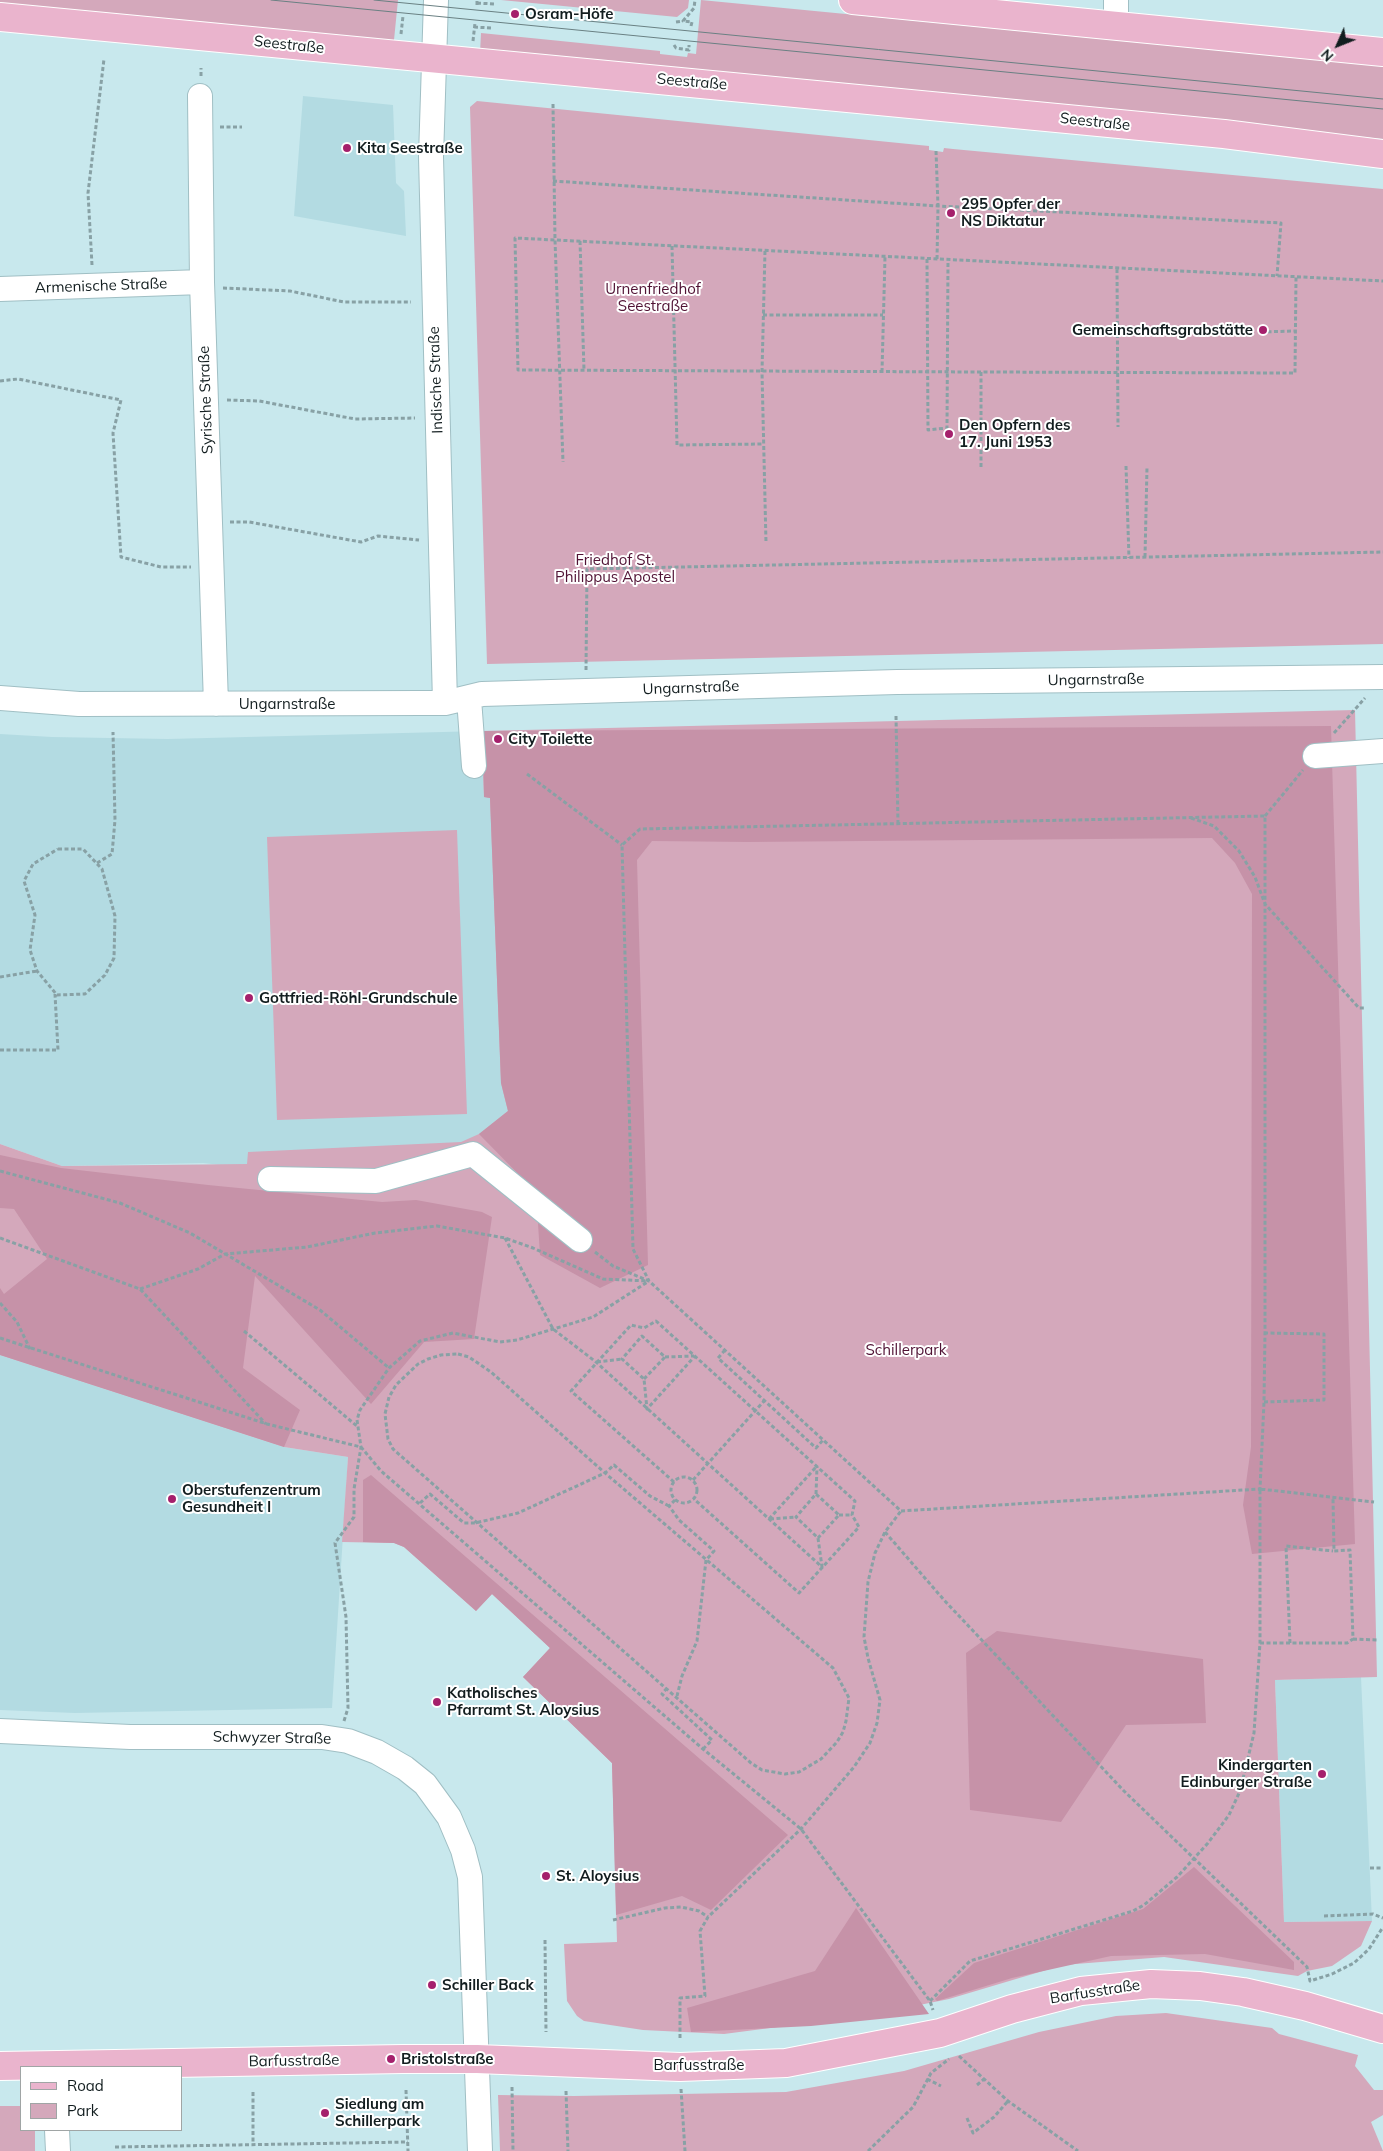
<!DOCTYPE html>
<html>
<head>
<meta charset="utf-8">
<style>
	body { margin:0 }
	#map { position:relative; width:1383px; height:2151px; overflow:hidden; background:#c8e8ed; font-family:Mulish,sans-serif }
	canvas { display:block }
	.legend { position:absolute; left:20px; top:2066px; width:162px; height:65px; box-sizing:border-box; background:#fff; border:1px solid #a0a5a5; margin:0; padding:6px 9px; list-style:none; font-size:15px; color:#121d1f }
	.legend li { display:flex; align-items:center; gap:10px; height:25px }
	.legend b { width:25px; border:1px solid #a0a5a5 }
	.north { position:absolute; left:1313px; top:20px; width:50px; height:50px; -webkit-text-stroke:4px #fff; paint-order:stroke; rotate:226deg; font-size:14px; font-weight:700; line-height:20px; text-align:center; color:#121d1f }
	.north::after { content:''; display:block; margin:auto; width:18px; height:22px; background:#121d1f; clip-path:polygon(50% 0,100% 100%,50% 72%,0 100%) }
</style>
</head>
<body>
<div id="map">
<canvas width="1383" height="2151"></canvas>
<ul class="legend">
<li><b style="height:6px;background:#eab4cd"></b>Road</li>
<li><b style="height:14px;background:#d4a8bb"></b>Park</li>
</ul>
<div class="north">N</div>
</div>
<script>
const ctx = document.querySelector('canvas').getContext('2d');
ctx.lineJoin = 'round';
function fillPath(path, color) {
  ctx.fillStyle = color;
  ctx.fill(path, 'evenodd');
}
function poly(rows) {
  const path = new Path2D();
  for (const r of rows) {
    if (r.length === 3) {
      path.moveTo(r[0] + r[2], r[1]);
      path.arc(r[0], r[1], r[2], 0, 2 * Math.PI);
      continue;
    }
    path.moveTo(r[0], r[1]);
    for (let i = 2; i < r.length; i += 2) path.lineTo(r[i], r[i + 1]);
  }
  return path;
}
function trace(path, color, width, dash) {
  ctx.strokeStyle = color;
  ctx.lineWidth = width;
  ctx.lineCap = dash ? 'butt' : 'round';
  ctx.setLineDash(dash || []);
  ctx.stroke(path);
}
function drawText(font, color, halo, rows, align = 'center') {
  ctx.font = font + ' Mulish,sans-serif';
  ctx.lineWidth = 4;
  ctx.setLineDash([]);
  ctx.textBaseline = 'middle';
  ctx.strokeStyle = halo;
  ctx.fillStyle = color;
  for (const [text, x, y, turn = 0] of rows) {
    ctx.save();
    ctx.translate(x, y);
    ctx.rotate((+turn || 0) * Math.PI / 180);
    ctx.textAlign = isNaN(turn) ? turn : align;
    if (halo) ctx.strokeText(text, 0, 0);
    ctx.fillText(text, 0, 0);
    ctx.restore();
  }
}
fillPath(poly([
	[303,96,393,105,396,183,404,191,406,236,294,216],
	[482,731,484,797,490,797,600,1207,203,1163,62,1166,0,1144,0,734,52,737,168,739],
	[0,1355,284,1447,348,1457,332,1708,75,1713,0,1710],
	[1361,1677,1372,1921,1284,1922,1275,1680]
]), '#b3dbe2');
fillPath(poly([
	[0,0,398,0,394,40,387,42,0,4],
	[501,0,689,0,688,8,677,17],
	[701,0,1383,66,1383,139,480,53,481,33,660,51,660,54,687,57,688,53,696,54],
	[477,101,929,146,929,150,943,152,944,148,953,149,1383,189,1383,644,487,664,470,107],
	[1355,710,1377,1677,1275,1680,1284,1922,1372,1921,1361,1946,1332,1966,1307,1971,1298,1976,1164,1957,1063,1965,949,1999,870,2015,724,2034,643,2030,584,2021,577,2016,567,2001,564,1944,617,1942,612,1763,523,1677,550,1648,492,1594,476,1611,404,1547,394,1543,342,1542,348,1457,284,1447,0,1355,0,1144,62,1166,247,1164,248,1152,461,1142,479,1134,508,1111,501,1083,490,798,484,797,482,731],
	[457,830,467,1114,277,1120,267,837],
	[1166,2013,1272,2028,1279,2034,1358,2055,1355,2066,1374,2090,1383,2090,1383,2115,1371,2122,1383,2151,500,2151,498,2095,574,2096,786,2092,904,2071,1039,2032,1116,2016],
	[0,2106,21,2106,21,2130,35,2130,35,2151,0,2151]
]), '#d4a8bb');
fillPath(poly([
	[1331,726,1355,1544,1252,1554,1243,1505,1251,1447,1252,894,1235,863,1212,838,748,842,652,841,637,860,648,1265,600,1288,540,1255,536,1192,479,1134,508,1111,501,1083,490,798,484,797,482,731],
	[0,1155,61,1168,208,1185,382,1202,416,1200,482,1212,492,1217,474,1339,424,1342,371,1404,255,1276,243,1368,300,1410,284,1447,0,1355,0,1288,4,1294,47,1259,14,1209,0,1208],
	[371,1475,788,1835,711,1910,682,1896,616,1915,612,1763,523,1677,550,1648,492,1594,476,1611,404,1547,394,1543,363,1542,363,1480],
	[997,1631,1203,1659,1206,1723,1126,1725,1061,1822,970,1810,966,1653],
	[1194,1867,1294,1962,1294,1970,1205,1954,1111,1956,1012,1978,937,2001,935,1999,974,1963,1143,1909],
	[856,1908,929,2014,811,2026,691,2032,687,2008,815,1971]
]), '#c692a8');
const minor = poly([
	[436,0,431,157,445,703],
	[1116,26,1116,0],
	[200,96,202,282,216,704],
	[0,289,202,282],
	[0,698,79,704,422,703,445,703,482,694,897,682,1383,677],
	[469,699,474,766],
	[1315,756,1383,751],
	[270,1179,376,1181,473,1154,580,1240],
	[0,1731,130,1737,322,1737,348,1741,377,1752,405,1768,425,1784,449,1817,463,1850,470,1877,480,2151],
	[57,2130,58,2151]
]);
const major = poly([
	[853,0,1383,52],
	[0,17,1224,134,1383,154],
	[0,2066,403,2059,477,2059,680,2067,786,2063,940,2033,1012,2009,1081,1991,1151,1984,1200,1986,1243,1992,1305,2006,1383,2029]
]);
trace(minor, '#a0bfc4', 26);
trace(major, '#fff', 30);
trace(poly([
	[477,3,494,4],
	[477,5,477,0],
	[676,22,683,21],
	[691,26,692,22,683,21,694,8,695,0],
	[474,27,491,28],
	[401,34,403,16],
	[473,41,475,23],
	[674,45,676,48,689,50,689,45],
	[201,76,201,68],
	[553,104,555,240,563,462],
	[220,127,242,127],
	[936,151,938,206,937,260],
	[553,181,938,206,1281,223,1277,276],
	[580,241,584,370],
	[672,246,677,445,763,444],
	[765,251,762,372,766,543],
	[927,259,928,430,947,428,948,260],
	[92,265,88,193,104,59],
	[1117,269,1118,427],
	[223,288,290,291,344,302,411,302],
	[763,315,883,315],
	[1261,332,1295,331],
	[882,372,885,257],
	[981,372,518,370,515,238,1383,281],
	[0,381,18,379,121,400,113,433,121,557,161,567,191,567],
	[227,400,259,401,355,419,415,418],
	[1126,466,1129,558],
	[981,467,981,372,1295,373,1296,277],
	[230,522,249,522,361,542,378,536,419,540],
	[1145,557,1147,467],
	[586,670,587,569,1383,552],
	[896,716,898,824],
	[1334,733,1365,698],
	[527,774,622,845],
	[1265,816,1303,770],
	[1191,818,1214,826,1239,851,1255,877,1265,904,1359,1008,1365,1008],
	[58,849,83,849,102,869,115,916,114,958,105,975,85,994,57,995,37,971,30,950,35,915,24,881,33,864,58,849],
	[97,863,112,854,115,820,113,732],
	[0,977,37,971],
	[0,1050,58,1050,55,994],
	[0,1171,120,1203,190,1233,320,1310,389,1368],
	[0,1238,140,1289,266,1424],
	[505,1238,553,1329,596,1362,822,1567,818,1538,796,1517,816,1494,839,1515,818,1538],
	[595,1252,613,1266,649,1281,901,1511,1260,1489,1264,1402,1265,1333,1265,816,640,829,622,845,633,1249,649,1281],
	[140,1289,198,1269,225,1254,307,1247,375,1233,437,1226,505,1238,533,1248,603,1279,649,1281],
	[0,1303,17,1322,30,1349],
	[244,1331,358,1427],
	[0,1338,267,1424,361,1447,381,1471,703,1749,801,1829,930,2001,933,2010],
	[725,1350,718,1358,816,1448,823,1440],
	[458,1354,469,1357,491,1372,605,1473,833,1668,849,1698,846,1721,843,1732,837,1742,821,1759,799,1772,785,1774,762,1770,751,1763,393,1449,388,1439,385,1414,389,1397,396,1385,418,1364,428,1359,441,1355,458,1354],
	[665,1357,694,1356],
	[597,1362,622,1359],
	[644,1379,665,1357,642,1336,622,1359,644,1379,647,1409,695,1356],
	[1264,1402,1324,1400,1324,1334,1265,1333],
	[684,1490,13],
	[693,1480,764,1401],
	[674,1482,571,1391,631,1325,644,1328,656,1321,855,1501,852,1515,859,1527,799,1593,694,1499],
	[816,1494,817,1467],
	[675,1500,669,1506,679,1520,714,1551,706,1560,697,1641,682,1676,677,1696],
	[420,1503,430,1494,464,1523,475,1523,518,1513,605,1473,614,1465,650,1496,669,1506],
	[839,1515,852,1515],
	[769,1519,817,1466],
	[770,1519,796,1517],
	[885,1532,944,1600,1124,1791,1307,1967,1310,1981,1332,1974,1354,1963,1369,1949,1383,1927],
	[1353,1639,1379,1640],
	[1260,1643,1347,1643,1353,1639,1350,1550,1334,1551,1333,1498],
	[1290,1643,1286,1546,1333,1551],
	[667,1688,662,1694,712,1740,703,1749],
	[344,1721,348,1708,346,1617,335,1543,354,1517,354,1489,361,1447,357,1420,360,1410,389,1368,420,1341,453,1333,500,1342,517,1340,593,1317,649,1281],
	[1370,1868,1383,1868],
	[1324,1916,1373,1914,1383,1918],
	[613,1920,665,1908,681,1907,699,1911,708,1917],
	[545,1940,546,2032],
	[930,2001,970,1961,1133,1911,1144,1905,1177,1877,1208,1843,1229,1815,1240,1791,1254,1733,1260,1643,1260,1489,1374,1502],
	[680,2038,680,1998,705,1996,700,1931,708,1917,801,1829,854,1767,870,1743,877,1723,880,1700,868,1658,864,1637,868,1582,875,1553,885,1532,901,1511],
	[959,2056,1008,2101,1078,2151],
	[927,2079,941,2086],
	[977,2085,984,2079],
	[512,2087,513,2151],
	[681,2089,685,2151],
	[406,2090,408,2151],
	[566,2091,568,2151],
	[253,2092,253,2145],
	[967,2118,973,2133,994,2117,1008,2101],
	[115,2147,408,2142],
	[868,2151,913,2107,931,2073,949,2059]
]), '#88a1a5', 3, [4, 2.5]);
trace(minor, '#fff', 24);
trace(major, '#eab4cd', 28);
trace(poly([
	[271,0,1383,109],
	[374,0,1383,99]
]), '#6a8083', 1);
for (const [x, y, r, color] of [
	[515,14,5,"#a5206c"],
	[347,148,5,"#a5206c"],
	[951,213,5,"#a5206c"],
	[1263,330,5,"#a5206c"],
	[949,434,5,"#a5206c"],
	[498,739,5,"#a5206c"],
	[249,998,5,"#a5206c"],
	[172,1499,5,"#a5206c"],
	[437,1702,5,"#a5206c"],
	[1322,1774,5,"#a5206c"],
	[546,1876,5,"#a5206c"],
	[432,1985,5,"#a5206c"],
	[391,2059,5,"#a5206c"],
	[325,2113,5,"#a5206c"]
]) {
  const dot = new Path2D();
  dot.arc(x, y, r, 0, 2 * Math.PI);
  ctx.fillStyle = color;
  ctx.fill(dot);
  trace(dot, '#fff', 2);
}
drawText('bold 15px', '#121d1f', '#fff', [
	["Osram-Höfe",525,14],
	["Kita Seestraße",357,148],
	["295 Opfer der",961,204],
	["NS Diktatur",961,221],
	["Gemeinschaftsgrabstätte",1253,330,"right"],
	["Den Opfern des",959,425],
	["17. Juni 1953",959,442],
	["City Toilette",508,739],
	["Gottfried-Röhl-Grundschule",259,998],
	["Oberstufenzentrum",182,1490],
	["Gesundheit I",182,1507],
	["Katholisches",447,1693],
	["Pfarramt St. Aloysius",447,1710],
	["Kindergarten",1312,1765,"right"],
	["Edinburger Straße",1312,1782,"right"],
	["St. Aloysius",556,1876],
	["Schiller Back",442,1985],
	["Bristolstraße",401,2059],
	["Siedlung am",335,2104],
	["Schillerpark",335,2121]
], 'left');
drawText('15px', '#121d1f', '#fff', [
	["Seestraße",289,45,6],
	["Seestraße",692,82,5],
	["Seestraße",1095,122,6],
	["Armenische Straße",101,286,-2],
	["Indische Straße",436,380,-92],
	["Syrische Straße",206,400,-92],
	["Ungarnstraße",1096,680,-1],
	["Ungarnstraße",691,688,-2],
	["Ungarnstraße",287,704],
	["Schwyzer Straße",272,1738,1],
	["Barfusstraße",1095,1992,-9],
	["Barfusstraße",294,2061,-1],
	["Barfusstraße",699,2065]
]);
drawText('15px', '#501234', '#fff', [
	["Urnenfriedhof",653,289],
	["Seestraße",653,306],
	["Friedhof St.",615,560],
	["Philippus Apostel",615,577],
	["Schillerpark",906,1350]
]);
</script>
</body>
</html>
